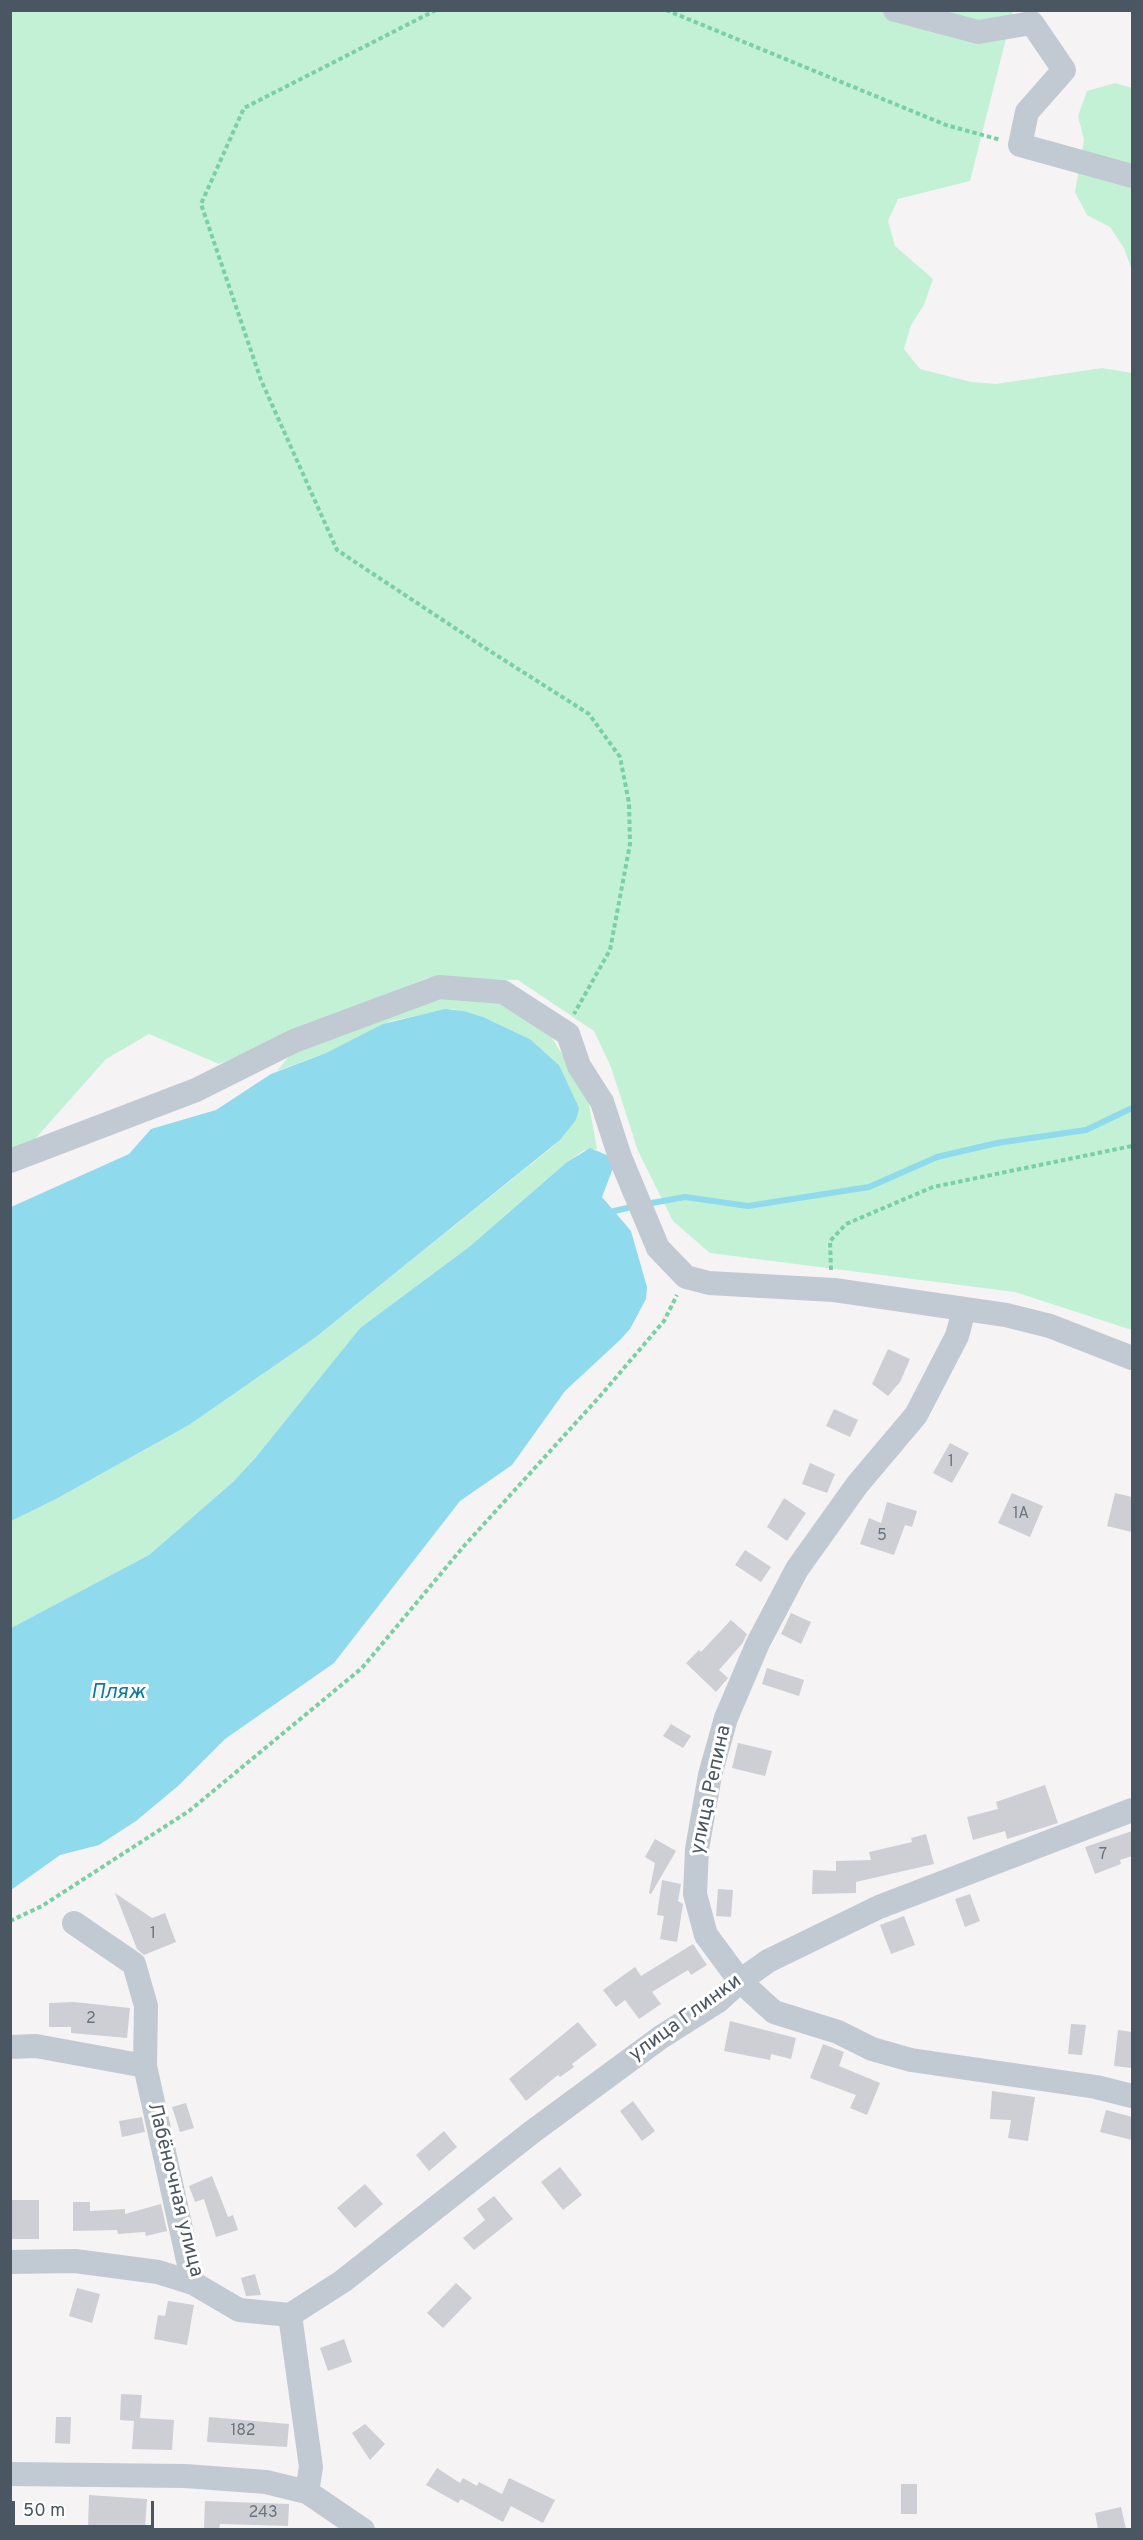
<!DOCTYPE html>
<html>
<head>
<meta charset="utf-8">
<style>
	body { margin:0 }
	#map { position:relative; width:1143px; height:2540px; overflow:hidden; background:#f5f3f3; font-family:Overpass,sans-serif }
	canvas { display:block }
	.frame { position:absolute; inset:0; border:12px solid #4a5661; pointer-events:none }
	.scale { position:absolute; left:12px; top:2501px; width:142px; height:27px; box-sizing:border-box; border:3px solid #4a5661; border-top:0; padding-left:8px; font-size:18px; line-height:21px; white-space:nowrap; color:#4a5661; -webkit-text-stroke:4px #fff; paint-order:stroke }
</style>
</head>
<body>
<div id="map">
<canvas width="1143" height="2540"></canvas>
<div class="frame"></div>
<div class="scale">50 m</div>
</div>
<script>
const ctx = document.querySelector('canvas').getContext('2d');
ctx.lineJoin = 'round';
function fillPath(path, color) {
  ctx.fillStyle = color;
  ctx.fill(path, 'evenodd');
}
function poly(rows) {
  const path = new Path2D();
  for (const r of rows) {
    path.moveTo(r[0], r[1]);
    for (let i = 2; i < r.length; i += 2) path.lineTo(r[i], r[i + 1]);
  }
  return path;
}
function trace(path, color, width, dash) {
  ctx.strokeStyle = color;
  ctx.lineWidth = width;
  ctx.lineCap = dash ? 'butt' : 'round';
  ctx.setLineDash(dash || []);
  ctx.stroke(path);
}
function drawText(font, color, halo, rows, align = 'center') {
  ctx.font = font + ' Overpass,sans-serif';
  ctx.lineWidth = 6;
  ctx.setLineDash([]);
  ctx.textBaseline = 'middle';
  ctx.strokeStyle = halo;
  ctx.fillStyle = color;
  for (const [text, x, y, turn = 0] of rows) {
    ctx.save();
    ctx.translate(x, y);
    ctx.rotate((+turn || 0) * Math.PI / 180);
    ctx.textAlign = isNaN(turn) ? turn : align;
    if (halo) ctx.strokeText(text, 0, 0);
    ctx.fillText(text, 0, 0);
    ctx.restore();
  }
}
fillPath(poly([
	[11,11,1013,11,970,181,898,199,888,221,895,246,933,279,924,305,911,325,904,349,920,369,971,382,996,384,1102,368,1132,373,1132,1330,1015,1292,710,1253,673,1221,638,1151,611,1067,594,1031,518,980,427,978,219,1064,149,1034,106,1059,35,1139,11,1148],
	[1115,83,1132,88,1132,270,1124,248,1110,227,1087,215,1075,192,1084,140,1078,116,1087,91],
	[438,996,492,999,545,1027,587,1094,597,1149,584,1150,567,1162,469,1247,360,1328,256,1457,233,1482,149,1555,11,1628,10,1521,56,1499,189,1425,316,1337,556,1144,576,1120,559,1065,555,1061,530,1039,483,1017,464,1011,451,1009,391,1021,326,1053,277,1071,295,1049]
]), '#c3f1d5');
fillPath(poly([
	[445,1009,464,1011,483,1017,530,1039,559,1065,579,1108,576,1120,560,1140,316,1337,189,1425,56,1499,11,1521,11,1207,129,1154,151,1129,216,1110,271,1074,326,1053,383,1024],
	[590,1148,609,1156,613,1168,602,1197,631,1231,647,1287,646,1299,630,1329,620,1340,565,1391,512,1465,460,1501,334,1663,225,1739,178,1786,136,1821,99,1845,60,1855,11,1890,11,1628,149,1555,233,1482,256,1457,360,1328,469,1247,567,1162]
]), '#90daee');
trace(poly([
	[646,1204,685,1197,748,1206,869,1187,937,1157,997,1143,1086,1130,1132,1108],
	[614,1211,636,1206]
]), '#90daee', 6);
fillPath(poly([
	[888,1349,910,1359,900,1382,888,1396,872,1384],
	[834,1409,858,1420,850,1437,826,1426],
	[950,1443,969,1453,952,1483,933,1473],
	[810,1463,835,1474,827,1493,802,1484],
	[1012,1493,1043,1506,1030,1537,998,1523],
	[1115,1493,1132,1497,1132,1532,1107,1526],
	[784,1498,806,1513,787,1541,767,1527],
	[887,1502,917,1511,912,1527,905,1525,894,1555,860,1544,869,1518,881,1523],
	[745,1550,771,1567,761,1582,735,1565],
	[791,1613,811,1622,801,1644,781,1634],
	[731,1620,747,1634,742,1644,719,1670,728,1678,716,1692,686,1663,699,1650,701,1652],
	[767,1668,804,1680,799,1696,762,1684],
	[671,1724,691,1736,683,1748,663,1736],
	[738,1743,772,1751,765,1776,732,1768],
	[1045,1785,1058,1823,1007,1839,1005,1831,973,1840,967,1817,998,1809,996,1802],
	[1132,1831,1132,1856,1120,1860,1121,1864,1095,1874,1085,1847],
	[926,1834,934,1864,856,1882,856,1893,812,1894,813,1870,836,1871,836,1861,871,1860,869,1852,912,1842,911,1838],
	[655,1839,676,1851,651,1894,649,1893,655,1863,645,1857],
	[662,1880,681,1884,678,1901,683,1904,677,1942,660,1939,664,1916,657,1915],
	[718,1889,733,1890,731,1917,716,1916],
	[115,1893,152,1918,165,1913,176,1942,144,1955,137,1949],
	[970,1894,980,1921,965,1927,955,1899],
	[904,1916,915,1945,891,1954,880,1925],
	[693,1944,707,1965,691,1975,688,1970,652,1992,661,2004,639,2019,625,2000,616,2007,603,1990,635,1967,641,1976],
	[74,2002,130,2008,127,2038,71,2033,71,2027,49,2027,49,2003],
	[730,2021,796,2038,791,2059,771,2054,770,2060,724,2051],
	[578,2022,597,2045,572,2064,574,2067,560,2077,558,2075,526,2101,509,2079],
	[1071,2024,1086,2025,1082,2055,1068,2054],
	[1118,2030,1132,2032,1132,2068,1114,2066],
	[823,2044,844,2052,839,2066,880,2083,867,2115,850,2108,856,2095,810,2078],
	[992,2091,1035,2097,1028,2141,1008,2138,1011,2120,990,2119],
	[633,2101,655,2131,642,2141,620,2111],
	[186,2103,194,2128,180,2132,172,2107],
	[1106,2110,1132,2117,1132,2140,1100,2132],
	[142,2117,145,2132,122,2137,119,2121],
	[444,2131,457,2147,429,2171,416,2155],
	[560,2167,582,2195,563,2210,541,2182],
	[212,2176,228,2217,233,2215,238,2230,216,2237,204,2199,195,2202,189,2186],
	[365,2184,383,2204,355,2228,337,2208],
	[494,2196,513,2219,474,2250,463,2238,485,2220,477,2209],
	[11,2200,39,2200,39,2239,11,2239],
	[73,2202,90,2202,90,2211,125,2209,125,2214,161,2204,167,2231,146,2236,145,2232,118,2234,117,2230,73,2231],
	[255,2274,261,2295,246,2296,241,2278],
	[456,2283,472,2298,443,2328,427,2313],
	[77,2288,100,2294,92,2323,69,2316],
	[168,2301,194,2305,187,2345,154,2339,158,2315,165,2316],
	[344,2339,352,2362,328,2371,320,2348],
	[121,2394,142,2395,140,2418,174,2420,172,2450,132,2449,134,2421,120,2420],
	[56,2417,71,2417,70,2444,55,2443],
	[209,2417,289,2424,287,2447,207,2442],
	[365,2424,385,2444,370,2460,352,2433],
	[437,2468,460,2483,463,2478,477,2486,479,2482,502,2494,509,2478,555,2500,543,2523,511,2506,503,2522,461,2499,458,2503,426,2485],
	[901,2484,917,2484,917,2514,901,2514],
	[89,2495,147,2499,145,2529,88,2529],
	[205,2501,289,2504,288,2526,220,2524,219,2529,204,2529],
	[1121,2507,1126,2529,1098,2529,1095,2513]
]), '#cdcfd5');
trace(poly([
	[436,10,244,108,201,204,261,380,337,550,482,646,589,714,620,757,629,803,630,844,610,950,574,1014],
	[666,10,946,125,1001,140],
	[831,1270,830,1241,846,1224,933,1187,1132,1146],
	[10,1921,42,1906,189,1811,362,1668,464,1546,601,1395,664,1321,677,1295]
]), '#7ad0a6', 4, [4.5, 3]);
trace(poly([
	[895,10,978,32,1032,23,1064,70,1027,112,1020,145,1132,176],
	[10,1161,196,1090,294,1041,439,987,503,992,568,1034,579,1066,602,1102,620,1157,658,1248,686,1277,709,1283,834,1290,1006,1315,1050,1326,1132,1358],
	[964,1310,957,1336,916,1415,857,1485,797,1569,758,1643,726,1718,710,1775,697,1849,695,1894,706,1935,740,1981,774,2012,838,2032,872,2049,911,2060,1096,2087,1132,2096],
	[74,1923,134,1964,146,2006,145,2066,193,2283,239,2310,290,2315,311,2467,307,2492],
	[10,2047,36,2046,145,2066],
	[10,2262,75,2261,158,2272,193,2283],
	[290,2315,343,2281,532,2132,661,2037,718,2001,740,1981,768,1961,879,1907,1132,1810],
	[10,2474,185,2476,266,2482,307,2492,363,2530]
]), '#c1cad2', 24);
drawText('16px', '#6b747e', null, [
	["1",951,1463],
	["1А",1021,1515],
	["5",882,1537],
	["7",1103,1856],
	["1",153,1935],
	["2",91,2020],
	["182",243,2432],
	["243",263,2514]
]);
drawText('20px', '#4a5661', '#fff', [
	["улица Репина",712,1790,-78],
	["улица Глинки",686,2019,-36],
	["Лабёночная улица",174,2190,76]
]);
drawText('italic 21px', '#0c7c9b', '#fff', [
	["Пляж",118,1694]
]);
</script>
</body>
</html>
